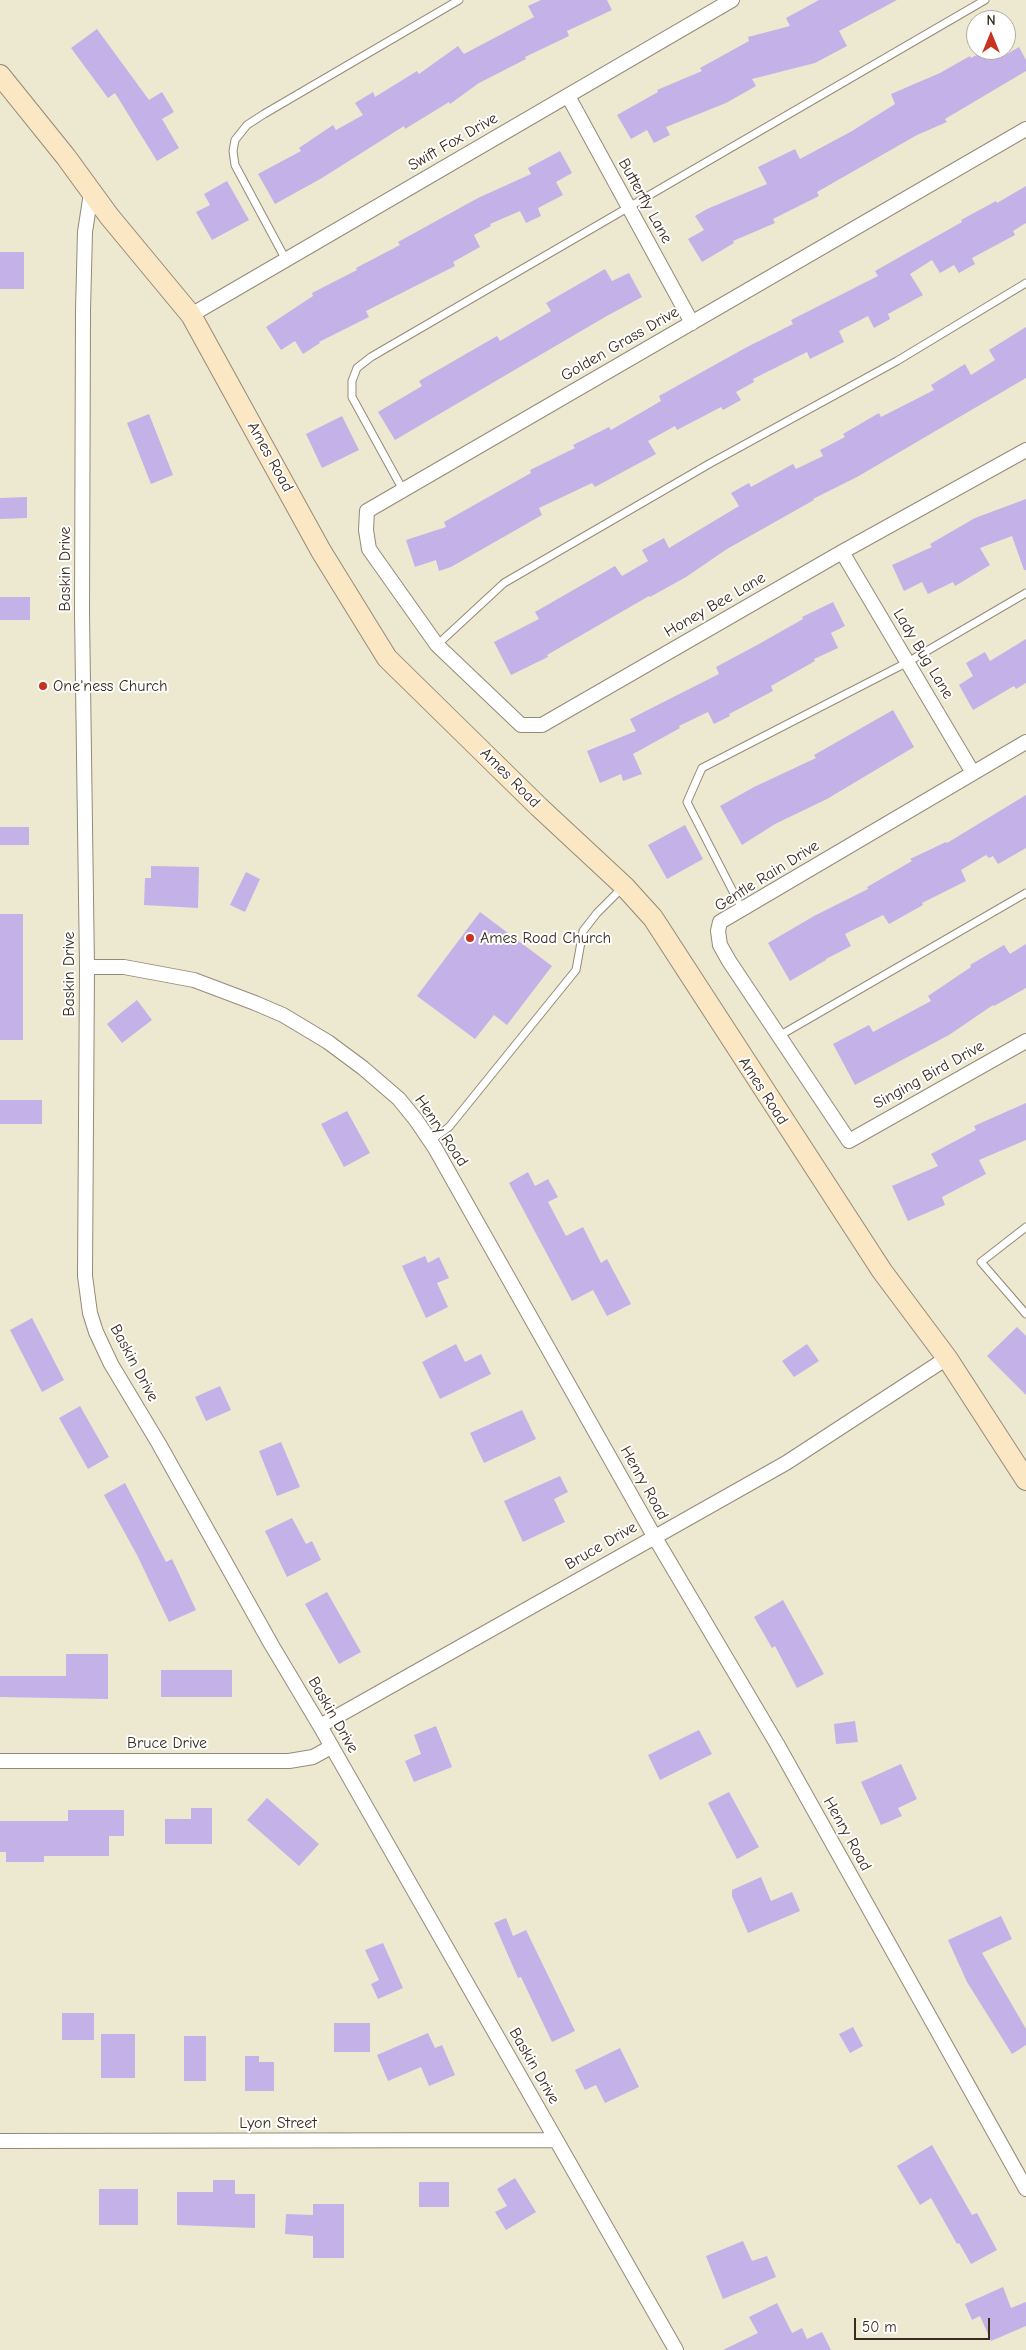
<!DOCTYPE html>
<html>
<head>
<meta charset="utf-8">
<style>
	body { margin:0 }
	#map { position:relative; width:1026px; height:2350px; overflow:hidden; background:#ede9d1; font-family:"Comic Neue",sans-serif }
	canvas { display:block }
	.north { position:absolute; left:966px; top:10px; width:50px; height:50px; box-sizing:border-box; background:#fff; border:1px solid #b1aaa5; border-radius:50%; rotate:0deg; font-size:14px; font-weight:700; line-height:20px; text-align:center; color:#3b2a1e }
	.north::after { content:''; display:block; margin:auto; width:18px; height:22px; background:#c8321e; clip-path:polygon(50% 0,100% 100%,50% 72%,0 100%) }
	.scale { position:absolute; left:854px; top:2318px; width:136px; height:22px; box-sizing:border-box; border:2px solid #3b2a1e; border-top:0; padding-left:6px; font-size:15px; line-height:18px; white-space:nowrap; color:#3b2a1e; -webkit-text-stroke:4px #fff; paint-order:stroke }
</style>
</head>
<body>
<div id="map">
<canvas width="1026" height="2350"></canvas>
<div class="north">N</div>
<div class="scale">50 m</div>
</div>
<script>
const ctx = document.querySelector('canvas').getContext('2d');
ctx.lineJoin = 'round';
function fillPath(path, color) {
  ctx.fillStyle = color;
  ctx.fill(path, 'evenodd');
}
function poly(rows) {
  const path = new Path2D();
  for (const r of rows) {
    path.moveTo(r[0], r[1]);
    for (let i = 2; i < r.length; i += 2) path.lineTo(r[i], r[i + 1]);
  }
  return path;
}
function trace(path, color, width, dash) {
  ctx.strokeStyle = color;
  ctx.lineWidth = width;
  ctx.lineCap = dash ? 'butt' : 'round';
  ctx.setLineDash(dash || []);
  ctx.stroke(path);
}
function drawText(font, color, halo, rows, align = 'center') {
  ctx.font = font + ' "Comic Neue",sans-serif';
  ctx.lineWidth = 4;
  ctx.setLineDash([]);
  ctx.textBaseline = 'middle';
  ctx.strokeStyle = halo;
  ctx.fillStyle = color;
  for (const [text, x, y, turn = 0] of rows) {
    ctx.save();
    ctx.translate(x, y);
    ctx.rotate((+turn || 0) * Math.PI / 180);
    ctx.textAlign = isNaN(turn) ? turn : align;
    if (halo) ctx.strokeText(text, 0, 0);
    ctx.fillText(text, 0, 0);
    ctx.restore();
  }
}
fillPath(poly([
	[541,0,607,0,612,10,567,31,569,36,525,57,526,59,479,83,450,104,449,102,405,129,404,126,322,178,275,204,258,174,301,151,299,148,333,125,336,130,363,115,355,103,373,92,375,97,417,71,419,74,458,46,464,54,534,17,528,6],
	[819,0,897,0,839,31,847,46,815,63,752,79,756,86,726,103,666,127,670,135,654,143,647,130,631,139,617,115,658,92,657,90,702,71,700,68,749,41,748,37,790,26,786,18],
	[97,29,149,100,162,92,174,112,162,119,179,148,157,161,115,93,108,98,71,48],
	[1019,47,1026,60,1026,71,945,119,947,122,917,135,817,192,819,196,773,219,775,223,733,241,734,243,702,262,688,239,704,230,695,216,707,209,767,184,758,167,795,149,800,159,852,131,895,104,891,94,940,73,970,56,971,58,986,50,999,50,1002,57],
	[560,151,572,173,556,182,563,195,538,208,541,216,526,223,520,211,490,224,491,226,474,235,480,247,453,262,455,266,366,311,369,317,319,342,320,343,303,354,295,341,281,350,266,327,313,296,312,293,357,270,356,268,400,245,398,242,478,198,531,174,528,168],
	[227,181,249,220,212,240,196,212,210,205,204,194],
	[1026,186,1026,223,1013,231,1015,235,972,258,975,264,959,273,954,265,940,273,932,260,910,274,923,295,888,314,890,319,874,328,868,316,839,331,844,342,810,359,807,352,753,379,754,382,736,392,741,400,723,410,721,407,677,430,675,426,648,441,656,454,595,487,592,483,539,508,542,515,451,567,439,571,436,560,415,567,406,540,446,527,444,522,531,473,530,470,575,448,573,445,609,427,611,430,661,401,659,396,747,347,793,324,791,320,878,276,875,271,962,222,961,220,996,201,997,203],
	[0,252,24,252,24,289,0,289],
	[605,269,612,281,629,273,642,297,605,317,395,440,378,412,422,386,419,381,497,336,500,341,551,311,546,303],
	[1026,327,1026,378,857,477,813,499,814,500,727,549,686,577,650,597,649,596,547,655,548,657,511,675,494,642,539,619,535,612,615,566,622,576,648,561,642,550,664,538,669,548,739,506,731,493,749,483,751,487,793,464,796,469,823,456,820,450,845,437,843,434,879,413,881,417,934,390,931,385,965,364,971,375,995,360,989,350],
	[149,414,173,475,151,484,127,423],
	[342,416,359,450,322,468,306,434],
	[27,497,27,518,0,519,0,498],
	[1026,499,1026,570,1024,570,1012,536,980,548,990,565,955,586,953,582,928,594,922,582,904,591,892,565,932,547,930,544,975,518],
	[0,597,30,597,30,620,0,620],
	[833,602,845,626,831,633,838,648,814,659,815,661,771,686,773,691,729,714,730,716,714,724,708,712,679,726,680,728,633,754,642,774,623,781,621,774,600,783,587,751,636,731,630,719,719,674,716,667,759,644,803,619,802,617],
	[1026,639,1026,683,1016,689,1014,686,973,710,959,685,973,676,966,663,985,652,990,661],
	[893,710,914,747,827,799,775,824,742,845,720,806,754,787,816,758,814,755],
	[1026,795,1026,848,998,864,993,856,989,858,986,855,961,870,966,881,922,903,923,905,889,924,883,915,845,934,851,946,826,959,826,960,790,981,768,943,814,916,868,889,867,887,912,861,910,859,946,842,947,843],
	[685,825,703,859,667,879,648,845],
	[0,827,29,827,29,845,0,845],
	[151,866,199,867,198,908,144,905,145,878,151,878],
	[246,872,260,879,245,912,230,905],
	[480,912,552,966,507,1025,494,1015,475,1039,417,996],
	[0,914,23,914,23,1040,0,1040],
	[1026,944,1026,988,994,1006,993,1005,949,1035,855,1085,833,1044,869,1025,873,1032,931,1001,928,996,971,967,970,965,1004,945,1010,954],
	[137,1000,152,1020,122,1043,107,1024],
	[0,1100,42,1100,42,1124,0,1124],
	[1026,1103,1026,1140,979,1160,986,1174,942,1197,945,1205,908,1221,892,1186,938,1166,931,1154,976,1130,974,1126],
	[347,1111,370,1153,344,1167,321,1124],
	[528,1172,535,1186,548,1179,558,1197,548,1202,566,1236,583,1227,601,1263,607,1259,631,1304,607,1316,593,1290,572,1301,509,1183],
	[425,1256,428,1263,439,1257,449,1278,437,1283,448,1307,426,1318,402,1266],
	[32,1318,64,1380,42,1392,10,1330],
	[1017,1327,1026,1336,1026,1395,987,1356],
	[456,1344,465,1362,481,1354,491,1374,440,1399,422,1362],
	[807,1344,819,1361,794,1377,782,1361],
	[220,1386,231,1410,206,1421,195,1397],
	[80,1406,109,1457,88,1469,59,1418],
	[522,1410,536,1439,484,1463,470,1433],
	[281,1442,300,1487,277,1496,259,1451],
	[560,1476,568,1492,554,1499,565,1522,523,1542,504,1501],
	[125,1483,166,1562,172,1559,196,1610,169,1622,137,1555,104,1495],
	[292,1518,306,1544,312,1541,321,1560,287,1577,265,1531],
	[327,1592,361,1652,339,1664,305,1604],
	[783,1600,824,1674,797,1688,775,1646,772,1648,754,1617],
	[66,1654,108,1654,108,1699,0,1697,0,1676,66,1676],
	[161,1670,232,1670,232,1697,161,1697],
	[855,1721,858,1742,836,1744,834,1724],
	[436,1726,452,1767,414,1782,405,1761,421,1754,414,1735],
	[699,1730,712,1754,660,1780,648,1755],
	[901,1764,917,1799,898,1808,902,1816,881,1825,861,1782],
	[729,1792,759,1847,737,1859,708,1803],
	[267,1798,319,1844,299,1866,247,1820],
	[191,1808,212,1808,212,1844,165,1844,165,1819,191,1819],
	[68,1810,124,1810,124,1836,109,1836,109,1856,44,1856,44,1862,6,1862,6,1852,0,1852,0,1821,68,1821],
	[761,1877,771,1901,792,1892,800,1911,748,1933,732,1896,732,1890],
	[1001,1916,1012,1939,982,1953,1026,2029,1026,2045,1012,2054,967,1982,948,1940],
	[506,1918,513,1936,526,1930,575,2031,552,2042,521,1977,518,1978,494,1923],
	[383,1943,403,1988,378,1999,371,1984,379,1980,365,1950],
	[62,2013,94,2013,94,2040,62,2040],
	[334,2023,370,2023,370,2052,334,2052],
	[853,2027,863,2046,850,2053,839,2034],
	[428,2033,435,2048,442,2045,455,2075,429,2086,421,2067,388,2081,377,2055],
	[101,2034,135,2034,135,2078,101,2078],
	[184,2036,206,2036,206,2081,184,2081],
	[620,2048,639,2087,605,2103,596,2085,585,2090,575,2070],
	[245,2056,259,2056,259,2062,274,2062,274,2091,245,2091],
	[932,2145,972,2215,977,2213,997,2250,971,2264,959,2243,957,2244,931,2198,920,2205,897,2166],
	[515,2178,536,2212,506,2230,495,2212,507,2206,497,2189],
	[213,2180,235,2180,235,2194,255,2194,255,2228,177,2225,177,2192,213,2192],
	[419,2182,449,2182,449,2207,419,2207],
	[99,2189,138,2189,138,2225,99,2225],
	[313,2204,344,2204,344,2258,313,2258,313,2236,285,2234,286,2214,313,2215],
	[743,2241,752,2261,767,2256,776,2277,723,2299,706,2256],
	[1003,2287,1011,2308,1026,2302,1026,2326,991,2341,980,2316,972,2320,965,2304],
	[777,2303,792,2333,802,2328,807,2339,822,2332,831,2350,723,2350,758,2333,749,2317]
]), '#c3b1e8');
const lane = poly([
	[286,260,235,165,233,151,235,140,247,125,264,114,459,0],
	[403,490,352,397,352,381,357,368,371,357,985,0],
	[437,645,504,583,709,464,897,361,1026,283],
	[742,909,687,802,702,768,908,662,1026,593],
	[779,1036,1026,893],
	[430,1141,449,1127,576,970,583,931,597,913,623,887],
	[1026,1227,981,1262,1026,1314]
]);
const street = poly([
	[568,96,692,323],
	[1026,129,367,511,366,530,369,549,437,645,521,725,542,725,842,552,1026,450],
	[91,193,85,232,83,310,82,613,87,967,85,1276,90,1313,96,1332,111,1364,159,1444,271,1644,320,1726,676,2350],
	[191,315,732,0],
	[842,552,973,773],
	[1026,742,720,922,718,931,720,945,729,961,849,1141,1026,1041],
	[87,967,124,967,194,980,255,1003,283,1015,328,1042,363,1068,399,1099,416,1120,435,1148,654,1536,777,1744,1026,2189],
	[320,1726,786,1463,947,1358],
	[0,1761,289,1761,313,1757,331,1747],
	[0,2141,556,2140]
]);
const secondary = poly([
	[0,75,66,157,109,216,191,315,321,551,387,658,539,807,624,886,653,918,882,1271,947,1358,1026,1480]
]);
trace(lane, '#948a78', 9);
trace(street, '#948a78', 16);
trace(secondary, '#948a78', 22);
trace(lane, '#fff', 7);
trace(street, '#fff', 14);
trace(secondary, '#fbe7c3', 20);
for (const [x, y, r, color] of [
	[43,686,5,"#c8321e"],
	[470,938,5,"#c8321e"]
]) {
  const dot = new Path2D();
  dot.arc(x, y, r, 0, 2 * Math.PI);
  ctx.fillStyle = color;
  ctx.fill(dot);
  trace(dot, '#fff', 2);
}
drawText('16px', '#3b2a1e', '#fff', [
	["Swift Fox Drive",453,142,-30],
	["Butterfly Lane",645,201,61],
	["Golden Grass Drive",620,344,-30],
	["Ames Road",270,457,61],
	["Baskin Drive",65,569,-90],
	["Honey Bee Lane",715,605,-30],
	["Lady Bug Lane",923,654,59],
	["Ames Road",510,778,45],
	["Gentle Rain Drive",767,876,-32],
	["Baskin Drive",69,974,-90],
	["Singing Bird Drive",929,1075,-29],
	["Ames Road",763,1091,57],
	["Henry Road",441,1131,56],
	["Baskin Drive",134,1363,62],
	["Henry Road",644,1483,61],
	["Bruce Drive",601,1546,-30],
	["Baskin Drive",333,1715,60],
	["Bruce Drive",167,1743],
	["Henry Road",847,1834,61],
	["Baskin Drive",534,2066,60],
	["Lyon Street",278,2123]
]);
drawText('16px', '#3b2a1e', '#fff', [
	["One'ness Church",53,686],
	["Ames Road Church",480,938]
], 'left');
</script>
</body>
</html>
